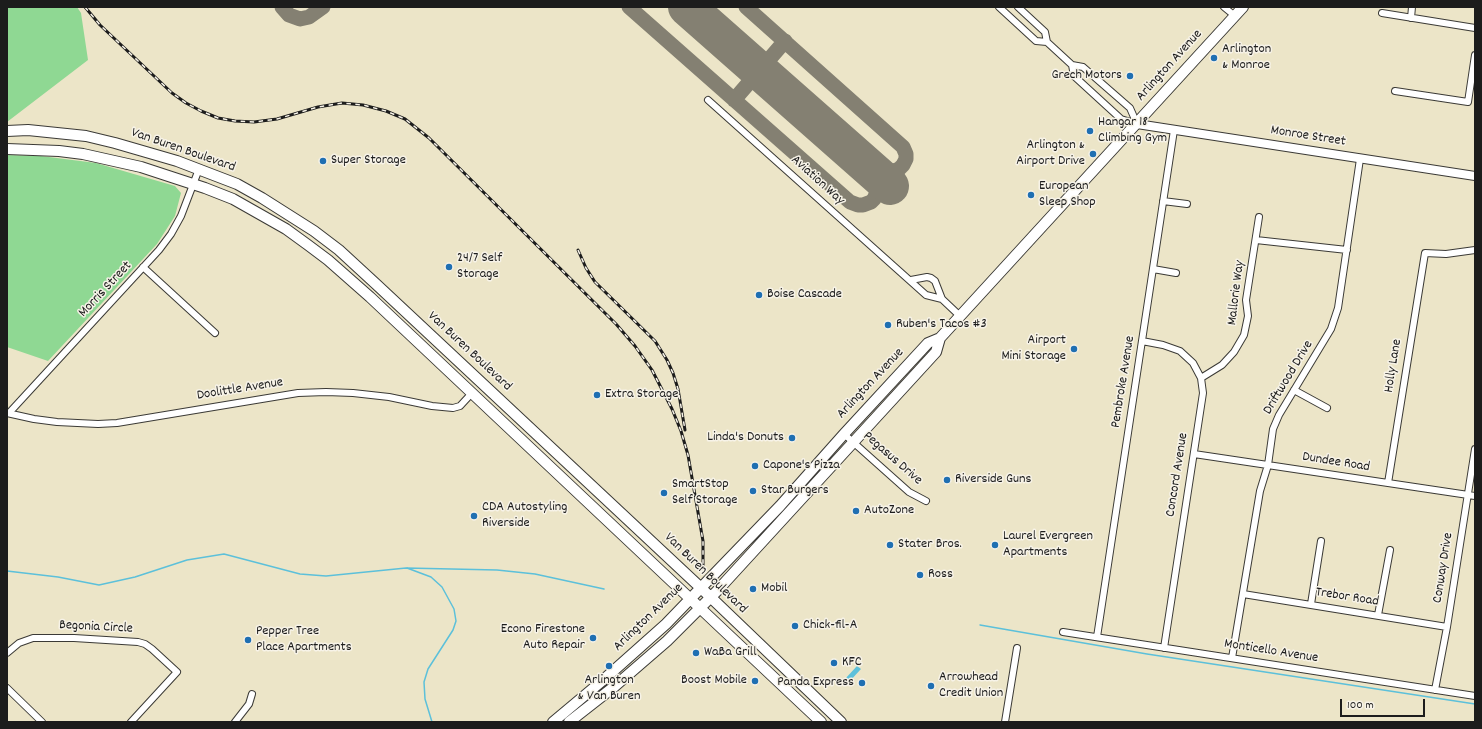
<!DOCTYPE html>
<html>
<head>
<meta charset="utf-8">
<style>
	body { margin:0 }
	#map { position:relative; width:1482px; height:729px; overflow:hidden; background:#ece5c8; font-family:Dekko,sans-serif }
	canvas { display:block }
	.frame { position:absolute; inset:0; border:8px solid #1c1c1c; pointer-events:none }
	.scale { position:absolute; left:1340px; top:699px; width:85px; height:18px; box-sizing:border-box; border:2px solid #1c1c1c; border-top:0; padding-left:5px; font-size:12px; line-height:14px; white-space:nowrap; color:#1c1c1c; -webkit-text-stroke:3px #f7f3e8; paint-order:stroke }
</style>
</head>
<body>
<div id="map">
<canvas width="1482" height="729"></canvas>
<div class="frame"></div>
<div class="scale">100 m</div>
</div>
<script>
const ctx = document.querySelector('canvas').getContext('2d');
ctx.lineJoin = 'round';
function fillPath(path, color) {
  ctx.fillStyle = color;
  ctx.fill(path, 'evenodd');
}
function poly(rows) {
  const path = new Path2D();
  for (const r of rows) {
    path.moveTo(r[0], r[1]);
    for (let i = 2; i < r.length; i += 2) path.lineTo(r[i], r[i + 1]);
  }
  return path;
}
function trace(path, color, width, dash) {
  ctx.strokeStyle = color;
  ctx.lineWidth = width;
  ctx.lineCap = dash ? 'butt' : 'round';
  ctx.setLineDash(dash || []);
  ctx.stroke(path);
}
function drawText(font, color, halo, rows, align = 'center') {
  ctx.font = font + ' Dekko,sans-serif';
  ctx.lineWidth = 3;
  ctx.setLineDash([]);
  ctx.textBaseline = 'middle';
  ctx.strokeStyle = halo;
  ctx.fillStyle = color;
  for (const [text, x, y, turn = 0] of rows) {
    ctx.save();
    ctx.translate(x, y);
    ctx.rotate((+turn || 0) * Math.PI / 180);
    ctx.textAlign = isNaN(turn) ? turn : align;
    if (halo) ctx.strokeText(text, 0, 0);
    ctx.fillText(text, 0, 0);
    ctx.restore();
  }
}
fillPath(poly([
	[7,7,77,7,81,13,88,60,7,122],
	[7,155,41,156,96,163,175,186,181,193,175,216,157,244,48,361,7,347]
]), '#8fd893');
fillPath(poly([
	[857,666,861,669,849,682,845,679]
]), '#5cc0da');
trace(poly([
	[407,568,431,577,442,587,454,609,456,621,453,630,428,669,424,682,425,699,432,722],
	[7,571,58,577,99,585,135,577,187,560,224,554,300,574,326,576,406,568,497,570,535,574,604,589],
	[980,625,1147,654,1475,704]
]), '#5cc0da', 1.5);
trace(poly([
	[282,7,289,15,300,19,309,17,323,7],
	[629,7,850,202,858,205,863,205,871,202,874,199,878,190,874,172,891,172,899,169,903,165,906,159,906,154,903,147,746,7],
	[734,100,785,41]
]), '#848072', 15);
trace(poly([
	[687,7,890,186]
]), '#848072', 38);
const minor = poly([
	[999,7,1036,41,1047,42],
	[1018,7,1045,32,1047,42,1072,65,1083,67,1130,108,1137,124],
	[1224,7,1235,16],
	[1382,13,1475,28],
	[1411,18,1412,7],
	[1072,65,1074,76,1121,119,1137,124],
	[1395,91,1468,102,1475,55],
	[708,100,926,295,942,299],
	[1163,201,1187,204],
	[1256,240,1347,250],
	[143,267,215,333],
	[1153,269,1176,273],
	[911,280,927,277,931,278,935,281,942,299,960,316],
	[1142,341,1163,345,1180,351,1193,363,1201,378,1203,393,1164,648],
	[1201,378,1222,365,1234,352,1244,335,1248,316,1246,300,1259,217],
	[1294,390,1327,408],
	[7,413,34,419,57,422,98,424,117,423,298,393,326,392,353,393,389,397,432,406,453,408,460,406,472,393],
	[9,413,159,250,171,234,181,216,199,169],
	[844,434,909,492,926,501],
	[1194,454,1475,496],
	[1388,483,1425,253,1446,254,1475,250],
	[1243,594,1447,627],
	[1311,604,1321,541],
	[1378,615,1390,550],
	[1063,632,1475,696],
	[1097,637,1174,130],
	[7,653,19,643,33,638,74,638,138,642,145,644,152,649,177,672,131,722],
	[1232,658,1260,491,1268,465,1273,429,1279,415,1331,329,1338,308,1360,159],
	[7,688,42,722],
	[1435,690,1447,627,1475,449],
	[235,722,249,704,252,694],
	[1005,722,1017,648]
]);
const tertiary = poly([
	[1137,124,1475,176]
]);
const primary = poly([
	[7,131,28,130,86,136,115,143,177,161,237,184,262,198,314,231,339,250,377,285,701,588,841,722],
	[7,149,59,151,83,154,141,167,205,188,233,199,286,229,308,245,328,260,370,297,821,722],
	[553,722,602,681,666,624,780,506,844,434,928,343,940,338],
	[569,722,615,686,667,641,717,591,936,352,940,338,1243,7]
]);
trace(minor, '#3b3a36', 8);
trace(tertiary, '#3b3a36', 10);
trace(primary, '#3b3a36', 12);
trace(minor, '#fff', 6);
trace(tertiary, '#fff', 8);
trace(primary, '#fff', 10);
const rail = poly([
	[85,7,100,25,172,93,186,103,201,111,218,118,235,121,254,122,277,119,318,107,342,103,363,105,386,111,405,119,429,138,616,324,635,346,652,370,672,409,681,431,688,455,703,541,703,568],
	[578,250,586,268,595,282,655,341,667,360,673,373,678,389,685,430]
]);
trace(rail, '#1c1c1c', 3);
trace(rail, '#f7f3e8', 1.5, [4.5]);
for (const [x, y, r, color] of [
	[1214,58,4,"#1f6fb2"],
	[1130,76,4,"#1f6fb2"],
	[1090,131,4,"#1f6fb2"],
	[1093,154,4,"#1f6fb2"],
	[323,161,4,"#1f6fb2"],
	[1031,195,4,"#1f6fb2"],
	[449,267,4,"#1f6fb2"],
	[759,295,4,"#1f6fb2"],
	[888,325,4,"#1f6fb2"],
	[1074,349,4,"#1f6fb2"],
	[597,395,4,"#1f6fb2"],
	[792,438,4,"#1f6fb2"],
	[755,466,4,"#1f6fb2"],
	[947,480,4,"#1f6fb2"],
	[753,491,4,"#1f6fb2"],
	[664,493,4,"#1f6fb2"],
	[856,511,4,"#1f6fb2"],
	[474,516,4,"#1f6fb2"],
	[890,545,4,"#1f6fb2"],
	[995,545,4,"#1f6fb2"],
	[920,575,4,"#1f6fb2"],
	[753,589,4,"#1f6fb2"],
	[795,626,4,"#1f6fb2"],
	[593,638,4,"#1f6fb2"],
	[248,640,4,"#1f6fb2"],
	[696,653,4,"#1f6fb2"],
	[834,663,4,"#1f6fb2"],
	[609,666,4,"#1f6fb2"],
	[755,681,4,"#1f6fb2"],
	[862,683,4,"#1f6fb2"],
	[931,686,4,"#1f6fb2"]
]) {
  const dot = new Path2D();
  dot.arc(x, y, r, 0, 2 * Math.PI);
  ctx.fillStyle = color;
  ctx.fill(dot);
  trace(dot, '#f7f3e8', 1.5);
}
drawText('14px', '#1c1c1c', '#f7f3e8', [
	["Arlington",1222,50],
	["& Monroe",1222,66],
	["Grech Motors",1122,76,"right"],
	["Hangar 18",1098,123],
	["Climbing Gym",1098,139],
	["Arlington &",1085,146,"right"],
	["Airport Drive",1085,162,"right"],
	["Super Storage",331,161],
	["European",1039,187],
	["Sleep Shop",1039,203],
	["24/7 Self",457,259],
	["Storage",457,275],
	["Boise Cascade",767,295],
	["Ruben's Tacos #3",896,325],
	["Airport",1066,341,"right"],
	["Mini Storage",1066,357,"right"],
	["Extra Storage",605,395],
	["Linda's Donuts",784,438,"right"],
	["Capone's Pizza",763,466],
	["Riverside Guns",955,480],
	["SmartStop",672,485],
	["Self Storage",672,501],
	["Star Burgers",761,491],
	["CDA Autostyling",482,508],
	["Riverside",482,524],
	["AutoZone",864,511],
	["Laurel Evergreen",1003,537],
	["Apartments",1003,553],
	["Stater Bros.",898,545],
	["Ross",928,575],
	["Mobil",761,589],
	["Chick-fil-A",803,626],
	["Econo Firestone",585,630,"right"],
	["Auto Repair",585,646,"right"],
	["Pepper Tree",256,632],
	["Place Apartments",256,648],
	["WaBa Grill",704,653],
	["KFC",842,663],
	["Arrowhead",939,678],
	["Credit Union",939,694],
	["Arlington",609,681,"center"],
	["& Van Buren",609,697,"center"],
	["Boost Mobile",747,681,"right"],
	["Panda Express",854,683,"right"]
], 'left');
drawText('14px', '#1c1c1c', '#f7f3e8', [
	["Arlington Avenue",1170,66,-48],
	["Monroe Street",1308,137,9],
	["Van Buren Boulevard",183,151,19],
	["Aviation Way",817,181,42],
	["Morris Street",106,290,-47],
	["Mallorie Way",1237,293,-83],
	["Van Buren Boulevard",469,352,43],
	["Holly Lane",1394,366,-81],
	["Driftwood Drive",1289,378,-59],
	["Pembroke Avenue",1124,382,-81],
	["Arlington Avenue",871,384,-47],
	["Doolittle Avenue",240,390,-9],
	["Pegasus Drive",892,459,41],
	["Dundee Road",1336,463,9],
	["Concord Avenue",1178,475,-81],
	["Conway Drive",1444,568,-81],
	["Van Buren Boulevard",705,574,44],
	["Trebor Road",1347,598,9],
	["Arlington Avenue",649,618,-44],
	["Begonia Circle",96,628,3],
	["Monticello Avenue",1271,652,9]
]);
</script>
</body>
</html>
